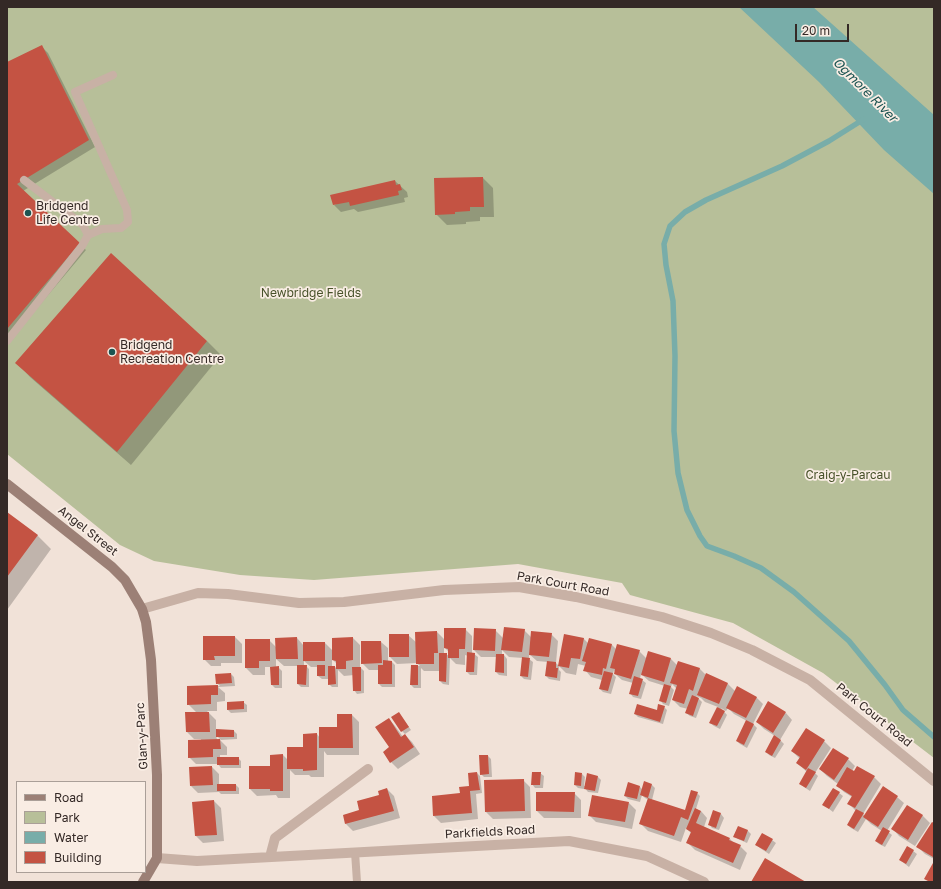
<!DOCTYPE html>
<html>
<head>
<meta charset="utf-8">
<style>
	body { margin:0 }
	#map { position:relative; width:941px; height:889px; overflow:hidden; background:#f1e2d8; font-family:"Golos Text",sans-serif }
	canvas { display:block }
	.frame { position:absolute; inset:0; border:8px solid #342926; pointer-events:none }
	.legend { position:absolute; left:16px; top:781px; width:130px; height:92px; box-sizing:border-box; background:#f9ede4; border:1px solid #aa9f98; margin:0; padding:5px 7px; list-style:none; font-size:12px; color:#342926 }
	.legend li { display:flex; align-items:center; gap:8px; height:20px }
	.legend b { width:20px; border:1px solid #aa9f98 }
	.scale { position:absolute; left:795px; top:24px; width:54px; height:18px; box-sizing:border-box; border:2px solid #342926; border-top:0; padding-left:5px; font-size:12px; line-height:14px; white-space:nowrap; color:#342926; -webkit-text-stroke:3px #f9ede4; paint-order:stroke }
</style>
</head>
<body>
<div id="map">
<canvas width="941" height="889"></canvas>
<div class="frame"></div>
<ul class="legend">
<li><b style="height:5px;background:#9c8076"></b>Road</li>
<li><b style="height:11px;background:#b7bf99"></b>Park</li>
<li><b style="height:11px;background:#78ada9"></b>Water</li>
<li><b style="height:11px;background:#c45343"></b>Building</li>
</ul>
<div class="scale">20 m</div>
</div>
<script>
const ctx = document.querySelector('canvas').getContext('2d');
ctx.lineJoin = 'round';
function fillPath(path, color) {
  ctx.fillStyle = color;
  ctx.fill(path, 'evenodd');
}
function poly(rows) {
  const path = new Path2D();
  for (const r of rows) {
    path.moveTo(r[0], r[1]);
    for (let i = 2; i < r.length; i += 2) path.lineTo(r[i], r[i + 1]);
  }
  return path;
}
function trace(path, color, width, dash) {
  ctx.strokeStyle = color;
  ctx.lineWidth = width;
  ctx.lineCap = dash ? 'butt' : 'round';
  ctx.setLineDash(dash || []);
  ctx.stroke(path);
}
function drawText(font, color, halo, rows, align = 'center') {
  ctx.font = font + ' "Golos Text",sans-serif';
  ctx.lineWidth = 3.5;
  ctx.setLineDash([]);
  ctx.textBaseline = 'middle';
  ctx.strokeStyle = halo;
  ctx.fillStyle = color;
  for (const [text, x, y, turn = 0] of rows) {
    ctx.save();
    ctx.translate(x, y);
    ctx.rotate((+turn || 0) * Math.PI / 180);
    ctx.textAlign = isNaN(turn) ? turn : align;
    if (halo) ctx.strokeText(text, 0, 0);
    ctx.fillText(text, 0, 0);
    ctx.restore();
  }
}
fillPath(poly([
	[7,7,934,7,934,758,823,673,733,623,630,595,622,583,518,564,314,580,240,575,154,561,120,545,7,454]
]), '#b7bf99');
fillPath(poly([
	[739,7,813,7,934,115,934,194,884,150,819,82]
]), '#78ada9');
fillPath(poly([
	[41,46,48,53,95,147,23,191,86,250,7,344,7,63],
	[483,178,493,188,494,217,480,217,480,221,466,222,466,224,447,225,436,214],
	[395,181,407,192,408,197,404,198,405,202,358,212,354,209,341,212,334,205],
	[207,341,221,355,131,465,30,377,17,363],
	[7,514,37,535,51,549,7,610],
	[465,629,472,636,472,654,474,654,478,657,477,675,470,675,467,672,468,656,465,655,465,665,456,664,450,658,449,685,443,684,440,681,440,671,424,671,421,668,421,688,414,688,411,685,412,666,420,666,417,663,397,664,390,657,408,635,417,643,437,632,445,640],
	[444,647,449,652,449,656,446,654,444,654],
	[495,630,503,638,524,630,531,637,551,634,558,641,556,663,559,666,583,638,588,643,612,645,616,649,639,651,647,659,649,653,671,659,677,665,678,662,700,669,706,675,728,684,735,691,756,697,763,704,753,724,757,728,747,748,740,744,737,741,747,721,734,714,728,708,726,711,721,708,727,715,720,729,714,726,710,723,718,707,705,702,701,698,696,696,702,702,696,718,690,716,686,713,688,709,680,707,673,700,677,689,672,684,671,687,674,690,669,706,663,704,660,700,665,686,649,681,641,674,640,679,642,680,646,683,641,699,633,697,630,693,633,683,622,680,615,674,615,672,614,670,613,674,616,677,611,694,603,692,600,689,602,680,591,677,585,670,586,666,578,664,576,675,566,673,559,666,559,670,561,672,560,681,549,679,546,676,548,662,537,661,529,654,529,659,533,662,531,680,524,679,521,676,523,658,509,657,502,650,502,655,504,655,507,659,507,676,499,675,496,672,497,657,481,657,474,650],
	[235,637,242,644,242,663,221,663,221,666,211,666,204,659],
	[297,638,304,646,325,643,333,651,353,638,360,645,360,667,364,671,364,693,357,694,354,690,354,675,344,676,338,670,338,687,332,687,329,684,329,679,322,679,318,676,318,667,311,667,304,661,304,666,306,666,309,669,309,687,301,687,298,684,298,666,284,666,276,659,276,668,278,667,282,671,282,688,275,688,272,685,271,667,265,667,265,675,253,675,246,668,269,640,276,647],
	[332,659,337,664,337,669,335,667,332,667],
	[381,642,388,648,388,662,392,662,395,665,395,687,382,687,379,684,379,670,369,670,362,663],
	[231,674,234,677,235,686,218,687,225,693,225,701,217,702,217,711,207,711,216,720,216,730,234,731,237,734,237,739,221,740,216,735,217,740,220,740,227,747,227,755,220,755,220,758,238,758,241,761,241,768,221,768,218,764,196,764,189,757,201,740,201,739,194,739,187,732,197,713,188,704,188,687,220,686,217,683],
	[243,702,247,705,247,712,231,713,228,710],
	[664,707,667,710,663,724,638,717,635,714,657,711],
	[399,713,411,730,405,734,402,731],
	[786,713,792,720,780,740,784,744,775,758,769,755,766,751,775,736,764,729,757,722],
	[338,715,352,715,359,722,359,755,327,755,324,751,324,777,311,777,309,775,295,775,290,770,290,798,278,798,276,795,257,796,250,789,283,755,288,760,304,748,317,734,320,738,338,728],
	[389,719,395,726,403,737,405,735,412,742,420,754,398,769,391,762],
	[824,741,831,748,815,773,818,776,810,791,804,787,800,784,807,772,797,763,800,759,792,751],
	[488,756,491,759,492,777,484,777,481,774],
	[848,759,855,766,852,771,874,777,881,784,863,814,865,816,897,797,904,803,887,831,892,835,885,847,879,844,876,841,882,831,871,824,866,819,858,832,851,828,848,825,856,811,848,803,852,797,844,792,837,785,838,784,827,776,820,769],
	[212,767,219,774,219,785,236,785,239,788,239,794,221,794,219,792,198,793,191,786],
	[477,773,480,776,482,793,476,794,478,819,441,823,434,816,433,797,461,794,469,787],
	[540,773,544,776,543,788,535,788,532,784],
	[582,774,585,777,584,786,586,786,597,776,601,780,598,793,588,792,584,787,584,789,578,788,575,785],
	[523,780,530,787,531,818,493,819,486,812],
	[628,783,640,787,643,790,645,783,652,785,655,788,652,800,685,811,697,793,700,796,696,809,701,811,707,818,704,827,730,839,734,843,740,846,747,853,740,870,695,850,688,843,692,834,686,828,681,842,648,831,641,824,649,800,645,798,642,795,640,802,628,799,625,796],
	[387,789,394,796,400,818,353,831,346,824,344,815,360,811],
	[834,789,843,796,833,812,824,805],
	[574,793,581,800,581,818,544,818,537,811],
	[214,801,221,808,224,841,203,843,196,836,194,803],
	[629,803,636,810,632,829,596,822,589,815],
	[907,806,923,816,930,823,915,846,899,836,893,829],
	[714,812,721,814,724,818,719,830,712,828,709,824],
	[934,824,934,859,925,854,918,847],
	[738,827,748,831,751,834,747,843,738,839,734,836],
	[763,834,772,840,776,843,769,854,760,848,756,844],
	[908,847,917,854,909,867,900,860]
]), '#0003');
trace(poly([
	[864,119,829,141,782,166,706,200,685,212,670,226,664,244,666,265,673,301,675,356,674,431,678,473,687,510,700,536,707,546,734,556,761,568,794,592,849,641,885,685,903,710,934,737]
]), '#78ada9', 5.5);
fillPath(poly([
	[42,45,89,140,17,184,80,243,7,329,7,62],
	[483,177,484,207,470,207,470,211,455,212,455,214,435,215,434,178],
	[395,180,396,185,400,184,402,190,398,191,399,195,350,206,349,202,333,205,330,195],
	[111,253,207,341,117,452,15,363],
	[7,512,38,535,7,577],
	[504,627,525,629,522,652,501,650],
	[444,628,466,628,465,649,459,649,459,658,448,658,448,649,444,648],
	[474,628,496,629,495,651,473,650],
	[437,631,438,653,434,653,434,664,416,664,415,632],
	[531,631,552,633,549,657,529,655],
	[389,634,409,634,409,657,389,657],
	[564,634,584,638,580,659,571,658,569,668,558,666],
	[203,636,235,636,235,656,214,656,215,660,203,660],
	[297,637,298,659,276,659,275,638],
	[353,637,353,660,346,661,346,669,336,669,336,661,332,660,332,638],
	[589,638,612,644,606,669,603,668,602,675,583,671,586,662,582,661],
	[245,639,270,639,270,661,259,661,259,668,245,668],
	[361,641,381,641,382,663,361,664],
	[303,642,325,642,325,661,303,661],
	[617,644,640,650,631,679,614,674,615,669,610,668],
	[648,651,671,658,664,682,641,675],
	[467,652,475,653,474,672,466,672],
	[439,653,447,653,446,682,439,681],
	[496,654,504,654,504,673,495,672],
	[522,657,530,658,528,677,520,676],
	[383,660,392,661,392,684,378,684,378,665,383,665],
	[547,661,556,662,556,668,558,668,557,678,545,676],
	[678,661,700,668,693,691,689,689,684,704,672,700,677,685,670,683],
	[297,665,307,665,306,685,297,684],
	[317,665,325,665,325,676,317,676],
	[411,665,418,665,418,685,410,685],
	[279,666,279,685,271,685,270,667],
	[328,666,335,666,336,684,328,685],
	[352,667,361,667,361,691,353,691],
	[604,671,613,673,608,691,599,689],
	[231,673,232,683,216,684,215,674],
	[706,673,728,683,719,704,697,695],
	[634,676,643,679,638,696,629,694],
	[664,684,671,686,666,703,659,701],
	[218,685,218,695,211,695,211,704,187,705,187,686],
	[737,686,757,697,746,718,726,708],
	[692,695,699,698,693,716,685,713],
	[244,701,244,709,227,710,227,702],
	[768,701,786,712,773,733,756,722],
	[637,704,657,710,658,704,665,706,660,722,634,714],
	[717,707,725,711,717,726,709,723],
	[185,712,209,712,210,732,186,732],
	[399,712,409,727,401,732,391,717],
	[337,714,352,714,353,748,319,748,319,727,337,727],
	[389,718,401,737,405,734,414,747,390,763,383,752,389,747,375,727],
	[746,720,754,724,744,745,736,741],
	[806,728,825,740,806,770,796,763,800,757,791,751],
	[216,729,234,730,234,737,216,737],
	[317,733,317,770,303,771,303,769,287,769,287,747,303,747,303,734],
	[774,735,781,740,772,756,765,752],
	[220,739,221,749,213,749,213,757,188,758,188,740],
	[833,748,849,758,834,780,819,769],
	[283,754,283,791,270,791,270,789,249,789,249,766,270,766,270,755],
	[479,755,488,755,489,774,480,775],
	[217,757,239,757,239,765,217,765],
	[212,766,213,785,190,786,189,767],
	[857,766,875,776,855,808,847,804,852,796,836,786,847,767,854,771],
	[808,768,816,772,806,788,799,784],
	[477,772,480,790,470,791,472,813,433,816,432,796,460,793,459,787,469,786,468,773],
	[532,772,541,772,540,785,531,785],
	[575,772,582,773,581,786,574,785],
	[587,773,598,776,595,791,584,789],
	[524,779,525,811,485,812,484,780],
	[644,781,652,784,648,798,640,795],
	[628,782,640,786,637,799,624,796],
	[217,784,236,784,236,791,217,791],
	[883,786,898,796,878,827,863,817],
	[387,788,394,811,345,824,343,815,359,810,357,801,379,795,378,791],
	[833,788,840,792,829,809,822,805],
	[691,790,698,792,688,820,681,817,674,836,639,824,648,798,685,810],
	[536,792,575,792,574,812,536,811],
	[592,795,629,802,625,822,588,816],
	[214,800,217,835,195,836,192,802],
	[907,805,923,815,908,840,891,829],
	[695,808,701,811,696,823,730,838,729,840,741,845,733,863,686,843,691,832,686,829],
	[856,809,864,813,854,829,847,825],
	[713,810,721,813,716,828,708,825],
	[932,822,934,823,934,855,933,857,916,847],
	[738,826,748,830,744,841,733,837],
	[883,827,890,831,882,845,875,841],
	[762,833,773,839,766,851,755,845],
	[907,846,914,850,906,864,899,860],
	[765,858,806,882,751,882],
	[933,863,934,864,934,881,930,882,924,879]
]), '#c45343');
trace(poly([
	[24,180,83,225,88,235],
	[7,341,82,246,88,235,102,229,121,228,128,222,127,210,75,92,113,75],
	[355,852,357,882]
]), '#c8b1a5', 8);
trace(poly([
	[142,609,198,593,228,594,299,603,344,602,444,590,519,587,576,597,662,617,711,633,752,650,810,680,934,781],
	[270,857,275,838,368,769],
	[157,858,197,861,569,841,647,856,704,882]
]), '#c8b1a5', 10);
trace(poly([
	[7,484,112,567,125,580,142,609,146,622,151,660,157,775,157,858,143,882]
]), '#9c8076', 10);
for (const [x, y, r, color] of [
	[28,213,4,"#1c5452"],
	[112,352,4,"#1c5452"]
]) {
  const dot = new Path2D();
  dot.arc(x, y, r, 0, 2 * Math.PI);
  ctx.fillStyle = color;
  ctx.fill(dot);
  trace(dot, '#f9ede4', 1.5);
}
drawText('12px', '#342926', '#f9ede4', [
	["Bridgend",36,206],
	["Life Centre",36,220],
	["Bridgend",120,345],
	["Recreation Centre",120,359]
], 'left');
drawText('12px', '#48522a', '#f9ede4', [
	["Newbridge Fields",311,293],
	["Craig-y-Parcau",848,475]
]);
drawText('12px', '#342926', '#f9ede4', [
	["Angel Street",88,531,38],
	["Park Court Road",563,584,10],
	["Park Court Road",874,715,39],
	["Glan-y-Parc",142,736,-93],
	["Parkfields Road",490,832,-3]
]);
drawText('italic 13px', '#1c5452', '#f9ede4', [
	["Ogmore River",865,90,45]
]);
</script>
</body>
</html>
